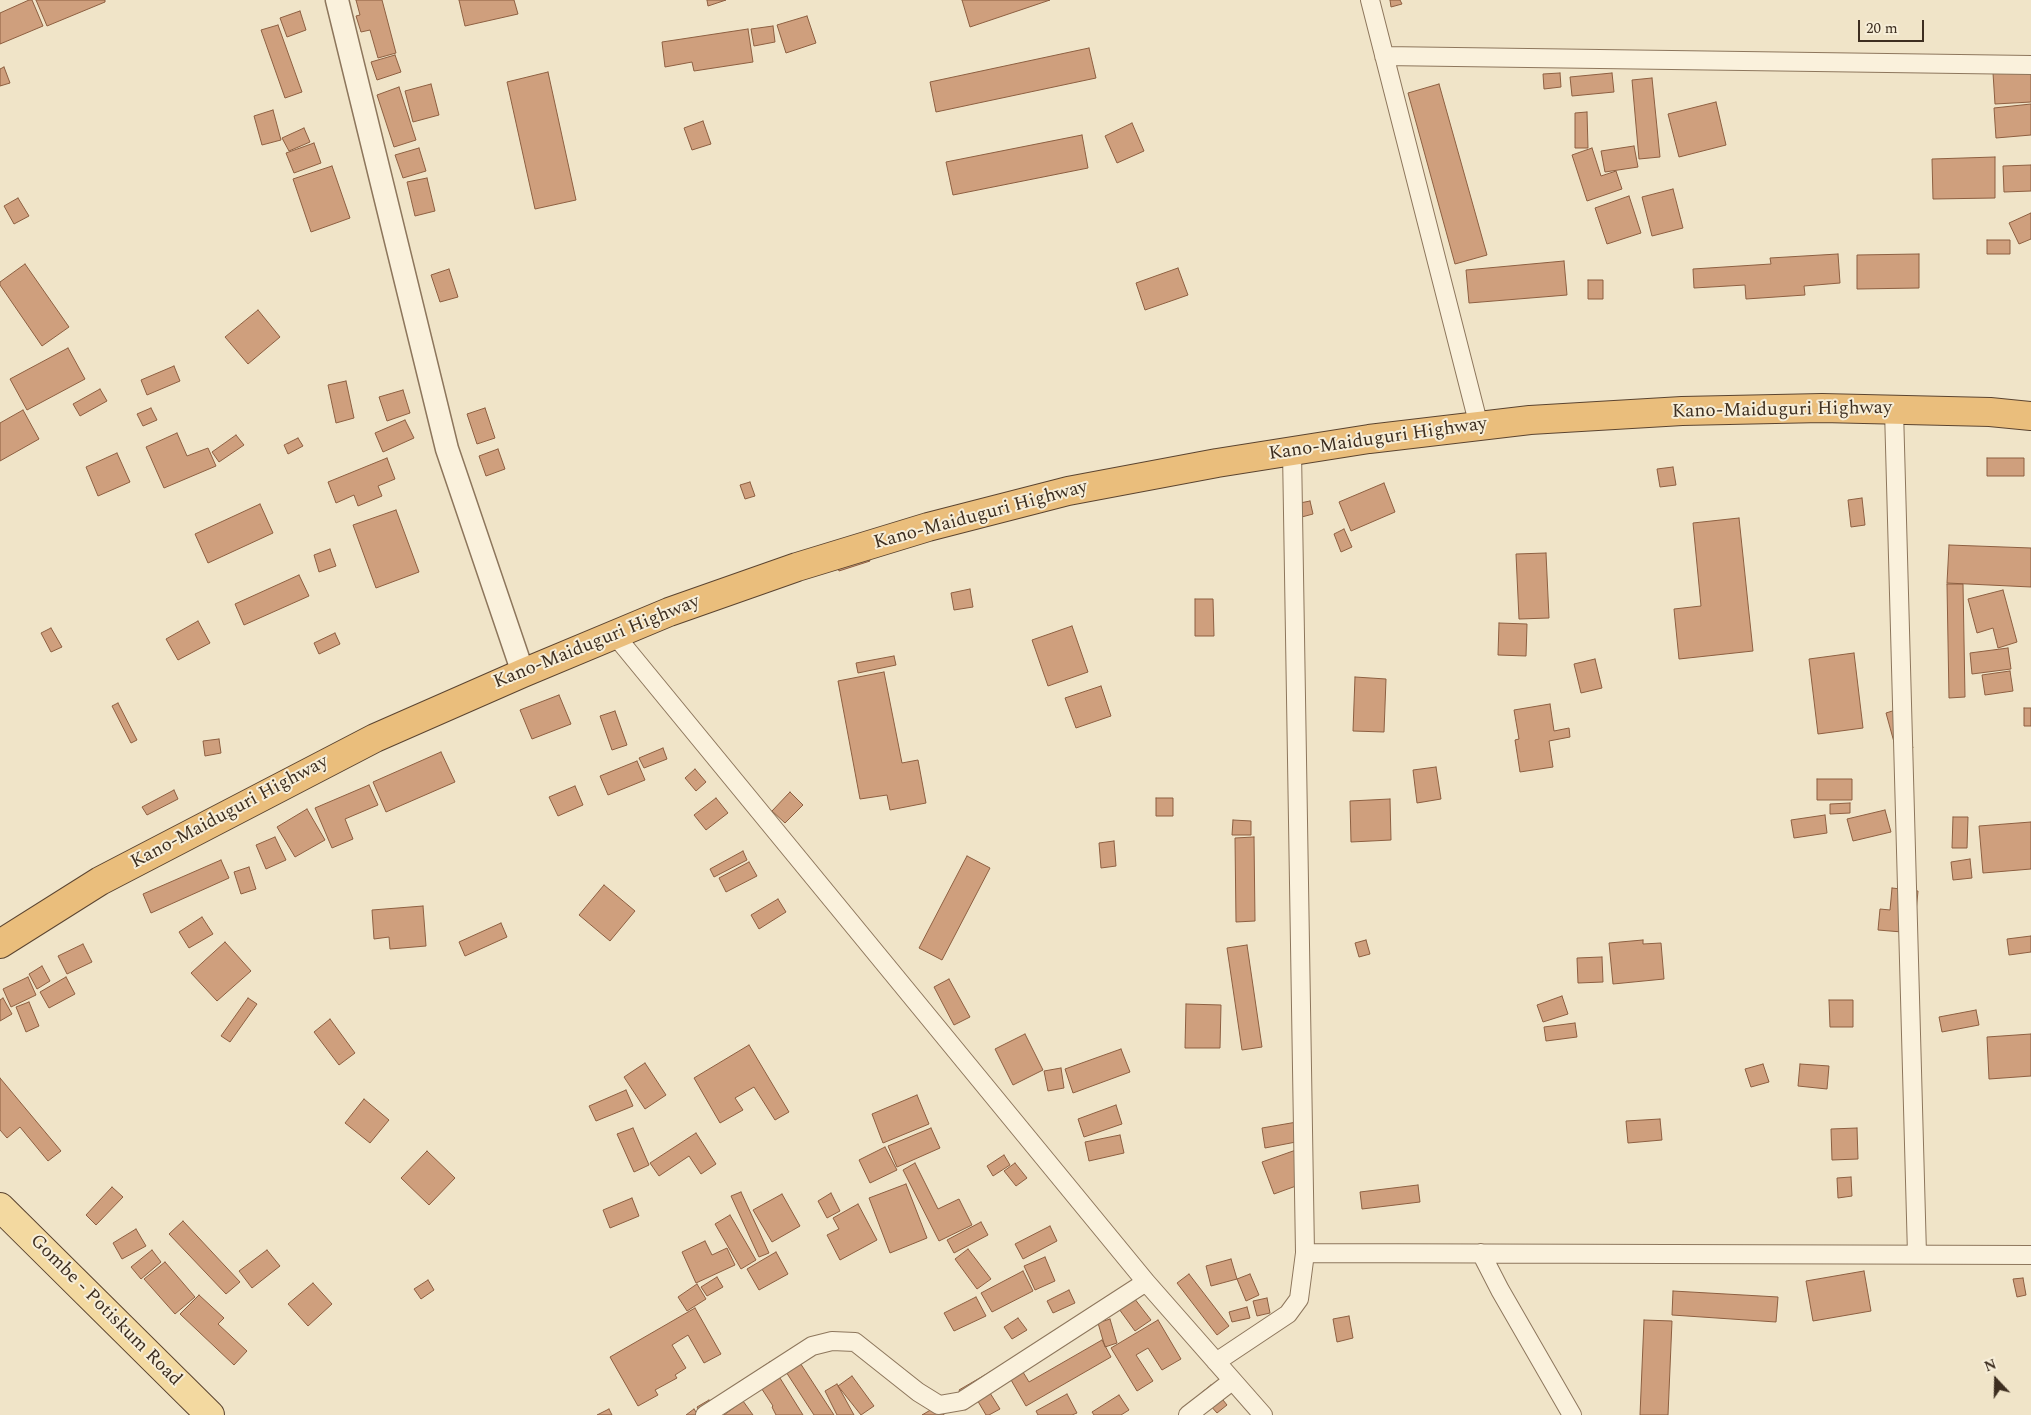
<!DOCTYPE html>
<html>
<head>
<meta charset="utf-8">
<style>
	body { margin:0 }
	#map { position:relative; width:2031px; height:1415px; overflow:hidden; background:#f0e4c8; font-family:Spectral,serif }
	canvas { display:block }
	.north { position:absolute; left:1971px; top:1355px; width:50px; height:50px; -webkit-text-stroke:4px #f7eed8; paint-order:stroke; rotate:339deg; font-size:14px; font-weight:700; line-height:20px; text-align:center; color:#3d2e20 }
	.north::after { content:''; display:block; margin:auto; width:18px; height:22px; background:#3d2e20; clip-path:polygon(50% 0,100% 100%,50% 72%,0 100%) }
	.scale { position:absolute; left:1858px; top:20px; width:66px; height:22px; box-sizing:border-box; border:2px solid #3d2e20; border-top:0; padding-left:6px; font-size:15px; line-height:18px; white-space:nowrap; color:#3d2e20; -webkit-text-stroke:4px #f7eed8; paint-order:stroke }
</style>
</head>
<body>
<div id="map">
<canvas width="2031" height="1415"></canvas>
<div class="north">N</div>
<div class="scale">20 m</div>
</div>
<script>
const ctx = document.querySelector('canvas').getContext('2d');
ctx.lineJoin = 'round';
function fillPath(path, color) {
  ctx.fillStyle = color;
  ctx.fill(path, 'evenodd');
}
function poly(rows) {
  const path = new Path2D();
  for (const r of rows) {
    path.moveTo(r[0], r[1]);
    for (let i = 2; i < r.length; i += 2) path.lineTo(r[i], r[i + 1]);
  }
  return path;
}
function trace(path, color, width, dash) {
  ctx.strokeStyle = color;
  ctx.lineWidth = width;
  ctx.lineCap = dash ? 'butt' : 'round';
  ctx.setLineDash(dash || []);
  ctx.stroke(path);
}
function drawText(font, color, halo, rows, align = 'center') {
  ctx.font = font + ' Spectral,serif';
  ctx.lineWidth = 4;
  ctx.setLineDash([]);
  ctx.textBaseline = 'middle';
  ctx.strokeStyle = halo;
  ctx.fillStyle = color;
  for (const [text, x, y, turn = 0] of rows) {
    ctx.save();
    ctx.translate(x, y);
    ctx.rotate((+turn || 0) * Math.PI / 180);
    ctx.textAlign = isNaN(turn) ? turn : align;
    if (halo) ctx.strokeText(text, 0, 0);
    ctx.fillText(text, 0, 0);
    ctx.restore();
  }
}
const building = poly([
	[29,0,32,0,43,26,0,44,0,13,29,0],
	[36,0,105,0,105,2,47,26,36,0],
	[356,0,382,0,396,53,378,58,370,30,361,32,356,16,360,15,356,0],
	[459,0,514,0,518,14,465,26,459,0],
	[707,0,726,0,708,6,707,0],
	[962,0,1050,0,970,27,962,0],
	[1390,0,1400,0,1402,4,1391,7,1390,0],
	[300,11,306,30,287,37,280,18,300,11],
	[807,16,816,43,786,53,777,25,807,16],
	[278,25,302,92,285,98,261,30,278,25],
	[773,26,775,42,754,46,751,29,773,26],
	[748,29,753,62,694,71,692,62,665,67,662,42,748,29],
	[1089,48,1096,78,936,112,930,82,1089,48],
	[395,55,401,72,377,80,371,62,395,55],
	[4,67,10,83,0,86,0,69,4,67],
	[548,72,576,200,535,209,507,82,548,72],
	[2031,72,2031,102,1995,104,1993,73,2031,72],
	[1560,73,1561,87,1544,89,1543,74,1560,73],
	[1612,73,1614,92,1572,96,1570,77,1612,73],
	[1652,78,1660,157,1639,159,1632,80,1652,78],
	[431,84,439,115,413,122,405,91,431,84],
	[1439,84,1487,255,1455,264,1408,93,1439,84],
	[399,87,416,140,394,147,377,95,399,87],
	[1716,102,1726,145,1679,157,1668,114,1716,102],
	[2031,104,2031,135,1996,138,1994,108,2031,104],
	[273,110,281,140,262,145,254,116,273,110],
	[1587,112,1588,148,1575,148,1575,113,1587,112],
	[703,121,711,144,692,150,684,128,703,121],
	[1132,123,1144,151,1117,163,1105,136,1132,123],
	[304,128,310,142,289,151,282,138,304,128],
	[1082,135,1088,168,953,195,946,162,1082,135],
	[314,143,321,163,294,173,286,153,314,143],
	[1634,146,1638,167,1605,172,1601,151,1634,146],
	[419,148,426,171,403,178,395,155,419,148],
	[1592,148,1601,176,1616,171,1622,189,1587,201,1572,155,1592,148],
	[1995,157,1995,198,1933,199,1932,159,1995,157],
	[2031,165,2031,191,2004,192,2003,166,2031,165],
	[332,166,350,218,311,232,293,179,332,166],
	[427,178,435,211,415,216,407,182,427,178],
	[1673,189,1683,228,1652,236,1642,197,1673,189],
	[1629,196,1641,233,1607,244,1595,208,1629,196],
	[18,198,29,216,14,224,4,206,18,198],
	[2031,213,2031,239,2019,244,2009,223,2031,213],
	[1987,240,2010,240,2010,254,1987,254,1987,240],
	[1838,254,1840,283,1804,286,1805,295,1746,299,1745,285,1694,288,1693,269,1771,264,1770,258,1838,254],
	[1919,254,1919,288,1857,289,1857,255,1919,254],
	[1564,261,1567,295,1469,303,1466,270,1564,261],
	[25,264,69,327,42,346,0,285,0,282,25,264],
	[1178,268,1188,295,1145,310,1136,283,1178,268],
	[449,269,458,297,440,302,431,275,449,269],
	[1588,280,1603,280,1603,299,1588,299,1588,280],
	[258,310,280,337,248,364,225,337,258,310],
	[68,348,85,379,27,410,10,379,68,348],
	[174,366,180,381,147,395,141,380,174,366],
	[346,381,354,418,336,423,328,385,346,381],
	[100,389,107,401,80,416,73,404,100,389],
	[403,390,410,413,387,421,379,397,403,390],
	[151,408,157,420,143,426,137,414,151,408],
	[485,408,495,438,477,444,467,414,485,408],
	[23,410,39,439,0,461,0,423,23,410],
	[405,420,414,438,383,452,375,433,405,420],
	[177,433,187,456,208,448,216,466,164,488,146,447,177,433],
	[236,435,244,445,219,462,212,452,236,435],
	[298,438,303,446,288,454,284,445,298,438],
	[498,449,505,469,486,476,479,456,498,449],
	[117,453,130,482,98,496,86,467,117,453],
	[387,458,395,479,378,486,382,496,358,506,354,495,336,503,328,482,387,458],
	[1987,458,2024,458,2024,476,1987,476,1987,458],
	[1673,467,1676,485,1660,487,1657,469,1673,467],
	[750,482,755,496,745,499,740,485,750,482],
	[1384,483,1395,512,1351,531,1339,502,1384,483],
	[1862,498,1865,525,1851,527,1848,500,1862,498],
	[1310,501,1313,514,1298,518,1295,504,1310,501],
	[260,504,273,533,208,563,195,534,260,504],
	[396,510,419,572,376,588,353,525,396,510],
	[1739,518,1753,651,1679,659,1674,609,1701,606,1693,523,1739,518],
	[1344,529,1352,547,1341,552,1334,534,1344,529],
	[1949,545,2031,548,2031,587,1947,583,1949,545],
	[330,549,336,566,319,572,314,555,330,549],
	[867,552,870,561,839,571,836,562,867,552],
	[1546,553,1549,618,1519,619,1516,554,1546,553],
	[299,575,309,596,244,625,235,604,299,575],
	[1947,584,1963,584,1965,697,1949,698,1947,584],
	[970,589,973,607,954,610,951,593,970,589],
	[2003,590,2017,642,1998,648,1993,628,1977,633,1968,599,2003,590],
	[1195,599,1213,599,1214,636,1195,636,1195,599],
	[198,621,210,643,178,660,166,639,198,621],
	[1499,623,1527,624,1526,656,1498,655,1499,623],
	[1072,626,1088,672,1048,686,1032,640,1072,626],
	[51,628,62,647,51,652,41,633,51,628],
	[335,633,340,644,319,654,314,643,335,633],
	[2008,648,2011,669,1972,674,1970,653,2008,648],
	[1854,653,1863,728,1818,734,1809,659,1854,653],
	[894,656,896,665,858,673,856,663,894,656],
	[1595,659,1602,688,1581,693,1574,664,1595,659],
	[2010,671,2013,691,1985,695,1982,675,2010,671],
	[884,672,902,763,918,760,926,803,890,810,887,795,860,799,838,681,884,672],
	[1355,677,1386,679,1384,732,1353,731,1355,677],
	[1101,686,1111,716,1076,728,1065,698,1101,686],
	[559,695,571,724,532,739,520,710,559,695],
	[118,703,137,740,131,743,112,706,118,703],
	[1550,704,1554,731,1569,728,1570,737,1549,741,1553,767,1520,772,1515,740,1519,739,1514,710,1550,704],
	[1902,708,1913,748,1897,753,1886,713,1902,708],
	[2024,708,2031,708,2031,726,2024,726,2024,708],
	[615,711,627,745,612,750,600,716,615,711],
	[219,739,221,753,205,756,203,741,219,739],
	[663,748,667,759,644,768,639,758,663,748],
	[441,752,455,782,386,812,373,782,441,752],
	[637,761,645,780,608,795,600,776,637,761],
	[1436,767,1441,799,1417,803,1413,770,1436,767],
	[695,769,706,782,696,791,685,778,695,769],
	[1817,779,1852,779,1852,800,1817,800,1817,779],
	[369,785,378,805,345,819,353,839,332,848,315,808,369,785],
	[575,786,583,805,558,816,549,797,575,786],
	[174,790,178,799,147,815,142,807,174,790],
	[790,792,803,805,785,823,772,811,790,792],
	[716,798,728,813,706,830,694,815,716,798],
	[1156,798,1173,798,1173,816,1156,816,1156,798],
	[1390,799,1391,840,1351,842,1350,801,1390,799],
	[1850,803,1850,813,1830,814,1830,804,1850,803],
	[307,809,325,840,295,857,277,827,307,809],
	[1885,810,1891,832,1853,841,1847,819,1885,810],
	[1825,815,1827,833,1794,838,1791,820,1825,815],
	[1953,817,1968,817,1967,848,1952,848,1953,817],
	[1233,820,1251,821,1251,835,1232,835,1233,820],
	[2031,822,2031,869,1983,873,1979,826,2031,822],
	[275,837,286,860,266,869,256,845,275,837],
	[1254,837,1255,921,1236,922,1235,838,1254,837],
	[1114,841,1116,866,1101,868,1099,843,1114,841],
	[743,851,747,860,714,877,710,869,743,851],
	[967,856,990,868,942,960,919,948,967,856],
	[1970,859,1972,878,1953,880,1951,862,1970,859],
	[221,860,229,878,151,913,143,894,221,860],
	[749,862,757,876,726,892,719,878,749,862],
	[249,867,256,889,241,894,234,872,249,867],
	[604,885,635,911,610,941,579,915,604,885],
	[1892,888,1918,891,1914,933,1878,930,1880,909,1890,910,1892,888],
	[778,899,786,912,759,929,751,915,778,899],
	[423,906,426,946,390,949,389,937,374,939,372,910,423,906],
	[202,917,213,934,189,948,179,932,202,917],
	[501,923,507,937,465,956,459,942,501,923],
	[2031,936,2031,952,2009,955,2007,939,2031,936],
	[1366,940,1370,954,1359,957,1355,943,1366,940],
	[1643,940,1643,944,1661,943,1664,979,1613,984,1609,943,1643,940],
	[225,942,251,971,217,1001,191,973,225,942],
	[83,944,92,962,67,974,58,956,83,944],
	[1247,945,1262,1047,1242,1050,1227,948,1247,945],
	[1602,957,1603,982,1578,983,1577,958,1602,957],
	[42,966,50,981,37,989,29,974,42,966],
	[28,977,36,995,11,1007,3,989,28,977],
	[66,977,75,994,49,1008,40,992,66,977],
	[949,979,970,1017,954,1025,934,987,949,979],
	[1562,996,1568,1014,1543,1022,1537,1005,1562,996],
	[3,998,12,1014,0,1021,0,1000,3,998],
	[248,998,257,1004,230,1042,221,1036,248,998],
	[1829,1000,1853,1000,1853,1027,1830,1027,1829,1000],
	[29,1002,39,1026,26,1032,16,1007,29,1002],
	[1186,1004,1221,1005,1220,1048,1185,1048,1186,1004],
	[1976,1010,1979,1025,1942,1032,1939,1017,1976,1010],
	[330,1019,355,1053,339,1065,314,1032,330,1019],
	[1575,1023,1577,1037,1546,1041,1544,1027,1575,1023],
	[1025,1034,1043,1070,1013,1085,995,1049,1025,1034],
	[2031,1034,2031,1076,1989,1079,1987,1037,2031,1034],
	[749,1045,789,1112,775,1120,754,1087,735,1098,743,1110,720,1123,694,1078,749,1045],
	[1121,1049,1130,1072,1073,1093,1065,1069,1121,1049],
	[645,1063,666,1095,645,1109,624,1077,645,1063],
	[1763,1064,1769,1082,1751,1087,1745,1069,1763,1064],
	[1800,1064,1829,1066,1827,1089,1798,1086,1800,1064],
	[1061,1068,1064,1088,1048,1091,1044,1071,1061,1068],
	[0,1078,61,1151,48,1161,20,1127,7,1138,0,1130,0,1078],
	[626,1090,633,1106,596,1121,589,1106,626,1090],
	[917,1095,929,1124,883,1143,872,1114,917,1095],
	[364,1099,389,1120,370,1143,345,1123,364,1099],
	[1116,1105,1122,1124,1084,1137,1078,1119,1116,1105],
	[1660,1119,1662,1140,1628,1143,1626,1121,1660,1119],
	[1297,1122,1301,1141,1265,1148,1262,1128,1297,1122],
	[633,1128,649,1165,634,1172,617,1134,633,1128],
	[931,1128,940,1148,897,1167,888,1146,931,1128],
	[1857,1128,1858,1159,1832,1160,1831,1129,1857,1128],
	[696,1133,716,1164,701,1174,689,1156,659,1176,650,1163,696,1133],
	[1120,1135,1124,1153,1089,1161,1085,1142,1120,1135],
	[885,1147,897,1170,870,1183,859,1160,885,1147],
	[1296,1150,1307,1182,1274,1194,1262,1162,1296,1150],
	[427,1151,455,1178,429,1205,401,1178,427,1151],
	[1004,1155,1010,1165,993,1176,987,1166,1004,1155],
	[915,1163,938,1209,959,1199,972,1225,939,1241,903,1170,915,1163],
	[1015,1163,1027,1178,1016,1186,1004,1171,1015,1163],
	[1851,1177,1852,1196,1838,1198,1837,1178,1851,1177],
	[906,1184,927,1238,890,1253,869,1198,906,1184],
	[1418,1185,1420,1202,1362,1209,1360,1192,1418,1185],
	[112,1187,123,1197,96,1225,86,1215,112,1187],
	[741,1192,769,1253,759,1257,731,1196,741,1192],
	[831,1193,840,1211,827,1218,818,1201,831,1193],
	[782,1194,800,1226,772,1242,753,1210,782,1194],
	[632,1198,639,1216,610,1228,603,1210,632,1198],
	[858,1204,877,1240,840,1260,827,1235,839,1229,833,1218,858,1204],
	[730,1215,756,1260,741,1269,715,1224,730,1215],
	[183,1221,240,1282,226,1294,169,1234,183,1221],
	[981,1222,988,1235,954,1253,947,1240,981,1222],
	[1050,1226,1057,1241,1023,1259,1015,1244,1050,1226],
	[136,1229,146,1246,122,1259,113,1243,136,1229],
	[705,1241,712,1255,727,1248,735,1265,696,1283,682,1252,705,1241],
	[968,1249,991,1279,977,1289,955,1259,968,1249],
	[152,1250,161,1262,141,1279,131,1267,152,1250],
	[267,1250,280,1266,252,1288,239,1271,267,1250],
	[776,1252,788,1274,759,1290,747,1269,776,1252],
	[1045,1257,1055,1281,1035,1290,1024,1266,1045,1257],
	[1231,1259,1237,1279,1211,1286,1206,1266,1231,1259],
	[165,1262,195,1297,175,1314,144,1279,165,1262],
	[1023,1271,1033,1291,992,1312,981,1293,1023,1271],
	[1864,1271,1871,1311,1813,1321,1806,1281,1864,1271],
	[1189,1274,1229,1326,1217,1335,1177,1283,1189,1274],
	[1250,1274,1259,1295,1246,1301,1237,1279,1250,1274],
	[717,1277,723,1287,707,1296,701,1287,717,1277],
	[2023,1278,2026,1295,2017,1297,2013,1279,2023,1278],
	[428,1280,434,1290,421,1299,414,1289,428,1280],
	[313,1283,332,1304,308,1326,288,1304,313,1283],
	[697,1284,706,1299,687,1311,678,1297,697,1284],
	[1069,1290,1075,1303,1053,1313,1047,1301,1069,1290],
	[1673,1291,1778,1297,1776,1322,1672,1315,1673,1291],
	[199,1295,224,1318,218,1324,247,1351,234,1365,180,1314,199,1295],
	[976,1297,986,1316,954,1331,944,1313,976,1297],
	[1134,1298,1151,1320,1135,1331,1119,1309,1134,1298],
	[1267,1298,1270,1313,1257,1316,1253,1301,1267,1298],
	[1247,1307,1250,1318,1232,1322,1229,1312,1247,1307],
	[695,1308,721,1354,704,1363,688,1335,672,1345,686,1368,675,1375,677,1378,655,1390,658,1395,638,1406,610,1357,695,1308],
	[1349,1316,1353,1338,1337,1342,1333,1319,1349,1316],
	[1018,1318,1027,1330,1012,1339,1004,1327,1018,1318],
	[1110,1319,1117,1343,1105,1347,1098,1323,1110,1319],
	[1158,1320,1181,1359,1162,1370,1148,1348,1136,1355,1153,1381,1137,1391,1111,1348,1158,1320],
	[1644,1320,1672,1321,1668,1415,1640,1415,1644,1320],
	[1102,1340,1111,1357,1026,1406,1003,1366,1015,1359,1029,1382,1102,1340],
	[791,1349,834,1415,814,1415,777,1358,791,1349],
	[770,1362,803,1415,776,1415,772,1407,773,1406,752,1374,770,1362],
	[990,1372,999,1388,990,1393,1000,1409,989,1415,986,1415,976,1398,966,1403,959,1390,990,1372],
	[852,1376,874,1406,861,1415,838,1386,852,1376],
	[837,1384,854,1415,837,1415,825,1391,837,1384],
	[1211,1385,1227,1405,1217,1413,1200,1394,1211,1385],
	[1067,1394,1077,1413,1072,1415,1038,1415,1036,1411,1067,1394],
	[1119,1395,1129,1410,1121,1415,1094,1415,1092,1412,1119,1395],
	[709,1400,718,1414,701,1415,697,1407,709,1400],
	[743,1401,753,1415,724,1415,743,1401],
	[939,1405,944,1415,922,1415,939,1405],
	[609,1409,612,1415,597,1415,609,1409],
	[694,1409,698,1415,686,1415,694,1409]
]);
fillPath(building, '#cf9f7d');
trace(building, '#8d5f41', 1);
const minor = poly([
	[1370,0,1479,426],
	[1384,56,2031,65],
	[1894,410,1917,1254],
	[614,634,1146,1282,1263,1415],
	[1305,1253,2031,1255],
	[1481,1253,1500,1290,1572,1415],
	[1216,1362,1288,1314,1299,1299,1305,1253,1292,451],
	[705,1415,812,1346,832,1341,855,1342,918,1392,939,1405,962,1401,1146,1282],
	[1188,1415,1232,1381]
]);
const tertiary = poly([
	[337,0,447,449,523,673]
]);
const primary = poly([
	[0,1207,210,1415]
]);
const trunk = poly([
	[0,944,100,881,375,738,523,673,669,612,797,567,928,527,1068,491,1217,463,1369,439,1530,420,1682,411,1822,408,1990,412,2031,416]
]);
trace(minor, '#8d765c', 20);
trace(tertiary, '#8d765c', 25);
trace(primary, '#5b4430', 30);
trace(trunk, '#5b4430', 30);
trace(minor, '#faf1dc', 18);
trace(tertiary, '#faf1dc', 22);
trace(primary, '#f3d9a0', 28);
trace(trunk, '#eabe7c', 28);
drawText('19px', '#3d2e20', '#f7eed8', [
	["Kano-Maiduguri Highway",1782,411,-1],
	["Kano-Maiduguri Highway",1378,440,-8],
	["Kano-Maiduguri Highway",981,516,-15],
	["Kano-Maiduguri Highway",597,643,-22],
	["Kano-Maiduguri Highway",230,813,-28],
	["Gombe - Potiskum Road",105,1311,45]
]);
</script>
</body>
</html>
